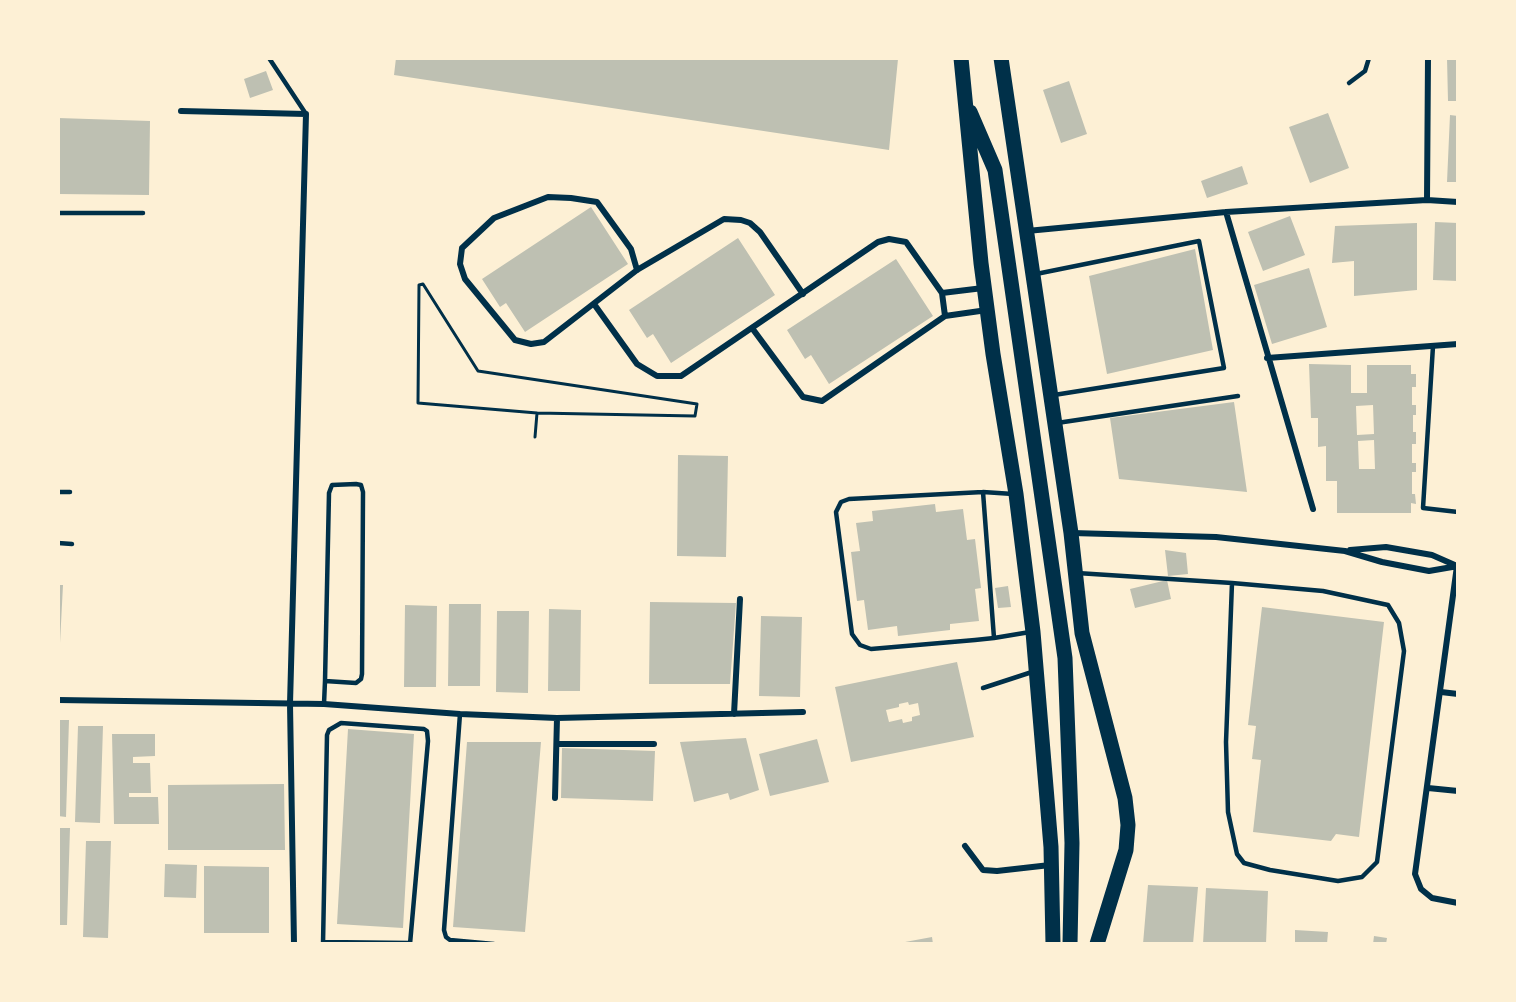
<!DOCTYPE html>
<html>
<head>
<meta charset="utf-8">
<style>
	body { margin:0 }
	#map { position:relative; width:1516px; height:1002px; overflow:hidden; background:#fdf0d5; font-family:Roboto,sans-serif }
	canvas { display:block }
	.frame { position:absolute; inset:0; border:60px solid #fdf0d5; pointer-events:none }
</style>
</head>
<body>
<div id="map">
<canvas width="1516" height="1002"></canvas>
<div class="frame"></div>
</div>
<script>
const ctx = document.querySelector('canvas').getContext('2d');
ctx.lineJoin = 'round';
function fillPath(path, color) {
  ctx.fillStyle = color;
  ctx.fill(path, 'evenodd');
}
function poly(rows) {
  const path = new Path2D();
  for (const r of rows) {
    path.moveTo(r[0], r[1]);
    for (let i = 2; i < r.length; i += 2) path.lineTo(r[i], r[i + 1]);
  }
  return path;
}
function trace(path, color, width, dash) {
  ctx.strokeStyle = color;
  ctx.lineWidth = width;
  ctx.lineCap = dash ? 'butt' : 'round';
  ctx.setLineDash(dash || []);
  ctx.stroke(path);
}
fillPath(poly([
	[396,58,897,58,898,59,889,150,394,75],
	[1447,58,1458,58,1458,101,1448,101],
	[266,71,273,90,250,98,244,79],
	[1069,81,1087,134,1061,143,1043,90],
	[1328,113,1349,168,1310,183,1289,127],
	[1450,115,1458,116,1458,182,1447,182],
	[58,118,150,121,149,195,58,194],
	[1242,166,1248,184,1207,198,1201,181],
	[591,207,628,264,525,332,506,303,500,307,482,279],
	[1290,216,1305,255,1263,271,1248,232],
	[1435,222,1458,223,1458,281,1433,280],
	[1417,223,1417,290,1354,296,1354,261,1332,263,1335,226],
	[738,238,775,295,671,363,653,334,647,338,629,310],
	[1195,249,1213,350,1107,374,1089,276],
	[896,259,933,316,829,384,811,355,805,359,787,330],
	[1309,268,1327,327,1272,344,1254,285],
	[1309,364,1351,365,1351,393,1367,393,1367,365,1411,365,1411,374,1416,374,1416,387,1412,387,1412,405,1416,405,1416,415,1413,415,1413,432,1416,432,1416,444,1412,444,1412,463,1416,463,1416,472,1412,472,1412,494,1415,494,1416,504,1411,503,1411,513,1337,513,1337,481,1326,481,1326,446,1318,447,1318,418,1311,418],
	[1373,405,1374,434,1357,435,1356,406],
	[1374,440,1375,469,1359,469,1358,441],
	[1234,402,1247,492,1119,479,1110,418],
	[678,455,728,456,726,557,677,556],
	[935,504,936,512,963,509,967,540,975,539,981,588,975,589,979,621,950,624,950,630,898,636,897,626,868,630,864,600,857,601,851,552,860,551,856,523,873,521,872,511],
	[1165,550,1186,553,1188,574,1168,576],
	[1167,580,1171,599,1135,608,1130,589],
	[58,585,63,585,60,643,58,643],
	[1008,586,1011,607,998,608,995,588],
	[650,602,736,603,730,684,649,684],
	[449,604,481,604,480,686,448,686],
	[405,605,437,606,436,687,404,687],
	[1262,607,1384,622,1359,837,1336,834,1331,841,1253,832,1261,760,1252,759,1256,726,1248,725],
	[549,609,581,610,580,691,548,691],
	[497,611,529,611,528,693,496,692],
	[761,616,802,617,800,697,759,696],
	[957,662,974,737,851,762,835,687],
	[908,702,909,705,918,703,920,715,912,717,912,721,903,723,902,719,889,722,886,710,899,707,899,704],
	[58,720,69,720,66,817,58,816],
	[78,726,103,726,100,823,75,822],
	[348,729,414,734,403,928,337,924],
	[112,734,155,734,155,756,133,757,133,763,150,763,151,793,129,793,129,797,158,797,159,824,114,824],
	[746,738,759,790,730,800,728,793,694,802,680,742],
	[817,739,829,782,770,796,759,754],
	[467,742,541,742,525,932,453,927],
	[562,748,655,751,653,801,561,798],
	[284,784,285,850,168,850,168,785],
	[58,828,70,828,67,925,58,925],
	[86,841,111,841,108,938,83,937],
	[165,864,197,865,196,898,164,897],
	[204,866,269,867,269,933,204,933],
	[1148,885,1198,887,1193,944,1143,944],
	[1206,888,1268,891,1266,944,1203,944],
	[1295,930,1328,932,1327,944,1295,944],
	[1374,936,1387,938,1386,944,1373,944],
	[932,937,933,944,905,944,905,942]
]), '#bec0b2');
trace(poly([
	[535,437,537,413,418,403,419,285,423,284,478,371,697,404,695,416,537,413]
]), '#003049', 3);
trace(poly([
	[269,58,306,114],
	[1349,83,1365,71,1369,58],
	[58,213,143,213],
	[1036,274,1199,241,1224,368,1054,395],
	[1433,346,1423,508,1458,512],
	[1057,423,1238,396],
	[58,492,70,492],
	[983,492,1013,494],
	[58,543,72,544],
	[1077,573,1232,583,1323,591,1388,605,1399,623,1404,651,1377,862,1362,877,1338,881,1270,870,1244,863,1237,854,1228,812,1226,742,1232,583],
	[994,638,983,492,849,499,841,502,836,512,852,634,860,645,871,649,975,640,994,638,1030,632],
	[983,688,1032,672],
	[324,704,325,681,329,493,332,485,356,484,361,485,363,492,362,674,361,679,356,683,325,681],
	[460,714,444,930,446,937,450,940,494,944],
	[323,942,410,943],
	[323,944,327,735,329,730,341,723,424,729,427,731,428,741,410,944]
]), '#003049', 4.5);
trace(poly([
	[181,111,306,114,290,704,294,944],
	[1427,200,1428,58],
	[1226,212,1313,509],
	[1027,231,1226,212,1427,200,1458,202],
	[637,270,631,249,597,202,571,198,548,197,494,218,462,248,460,264,465,279,515,340,531,344,544,342,637,270,724,219,741,220,750,223,760,232,803,294],
	[942,293,945,316],
	[594,304,637,364,657,376,681,376,878,242,889,239,906,242,942,293,983,288],
	[752,328,803,397,822,401,945,316,987,310],
	[1267,358,1458,344],
	[1072,533,1216,537,1345,551,1382,562,1429,571,1458,566],
	[1350,550,1386,547,1432,555,1457,566],
	[1457,566,1415,874,1421,889,1432,898,1458,903],
	[1441,692,1458,694],
	[58,700,324,704,460,714,557,718,803,712],
	[734,714,740,599],
	[557,744,654,744],
	[1428,788,1458,791],
	[555,798,557,718],
	[965,846,983,870,997,871,1050,865]
]), '#003049', 6);
trace(poly([
	[961,58,981,263,993,354,1016,494,1033,632,1051,847,1053,944],
	[1001,58,1071,533,1082,633,1125,798,1128,825,1126,850,1097,944],
	[970,112,995,170,1065,658,1072,843,1070,944]
]), '#003049', 15);
</script>
</body>
</html>
